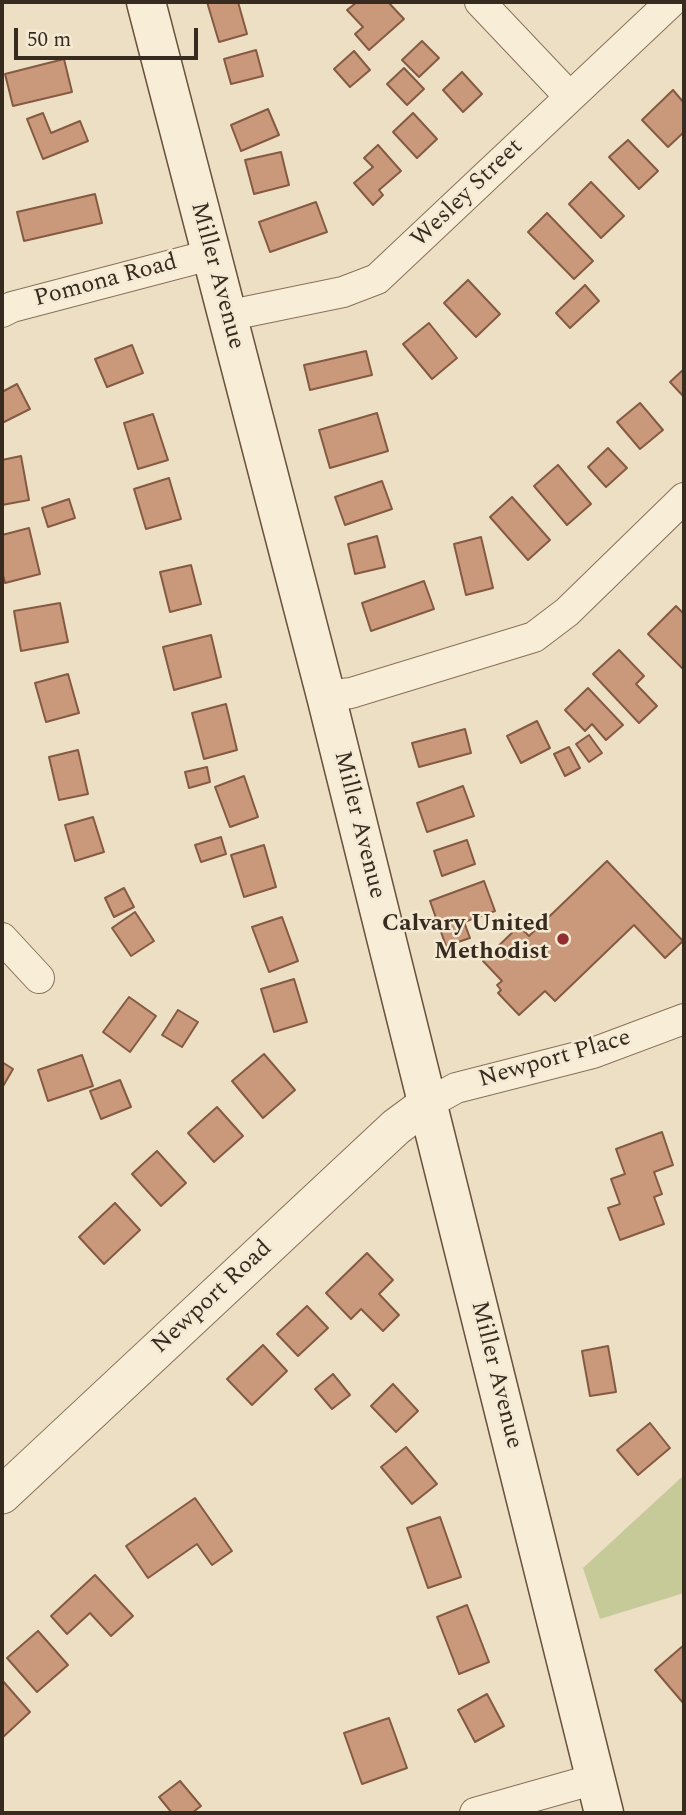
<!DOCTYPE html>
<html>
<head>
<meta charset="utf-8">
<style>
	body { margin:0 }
	#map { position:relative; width:686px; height:1815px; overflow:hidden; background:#eddfc4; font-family:Spectral,serif }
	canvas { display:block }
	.frame { position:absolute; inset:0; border:4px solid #372a1f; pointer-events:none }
	.scale { position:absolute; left:14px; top:28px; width:184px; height:32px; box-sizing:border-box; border:4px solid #372a1f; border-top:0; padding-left:9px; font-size:21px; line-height:24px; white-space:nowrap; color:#372a1f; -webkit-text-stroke:5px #f4ead3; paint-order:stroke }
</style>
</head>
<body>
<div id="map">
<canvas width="686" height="1815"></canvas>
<div class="frame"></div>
<div class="scale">50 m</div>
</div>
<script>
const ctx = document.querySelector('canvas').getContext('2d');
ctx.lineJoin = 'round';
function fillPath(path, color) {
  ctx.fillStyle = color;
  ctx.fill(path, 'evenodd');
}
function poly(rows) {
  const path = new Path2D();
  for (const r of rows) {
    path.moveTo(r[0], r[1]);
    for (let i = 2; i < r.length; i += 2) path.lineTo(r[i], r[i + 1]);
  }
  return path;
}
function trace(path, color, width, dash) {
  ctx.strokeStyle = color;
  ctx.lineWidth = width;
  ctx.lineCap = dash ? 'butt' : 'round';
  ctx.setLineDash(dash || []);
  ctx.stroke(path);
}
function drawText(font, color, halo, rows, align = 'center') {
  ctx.font = font + ' Spectral,serif';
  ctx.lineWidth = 5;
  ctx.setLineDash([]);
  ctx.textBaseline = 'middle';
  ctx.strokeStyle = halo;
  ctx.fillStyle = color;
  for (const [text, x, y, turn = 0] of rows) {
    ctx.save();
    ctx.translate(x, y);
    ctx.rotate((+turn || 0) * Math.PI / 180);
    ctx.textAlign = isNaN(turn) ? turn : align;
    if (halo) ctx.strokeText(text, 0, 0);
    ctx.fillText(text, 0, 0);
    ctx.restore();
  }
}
fillPath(poly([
	[684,1475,684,1593,600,1619,583,1568]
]), '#c6ca98');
const building = poly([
	[207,2,238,2,247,34,219,42,207,2],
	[357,2,388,2,404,19,369,50,355,34,363,27,347,10,357,2],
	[422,41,439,58,419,77,402,60,422,41],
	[256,50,263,76,231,84,224,59,256,50],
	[354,51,370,70,350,87,334,69,354,51],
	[64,59,72,92,13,106,5,74,64,59],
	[404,68,424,89,407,105,387,84,404,68],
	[462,72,482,94,463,112,443,90,462,72],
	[673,90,684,103,684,132,668,147,642,120,673,90],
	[268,109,279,135,241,151,231,125,268,109],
	[43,113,51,133,80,121,88,141,43,159,27,119,43,113],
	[413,113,437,139,417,158,393,132,413,113],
	[628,140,658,171,639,189,609,157,628,140],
	[378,145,401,171,379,190,383,195,373,205,354,183,373,167,364,158,378,145],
	[281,152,289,185,254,194,245,160,281,152],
	[591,182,624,216,601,238,569,204,591,182],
	[95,194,102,223,24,241,17,212,95,194],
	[316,202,327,232,270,252,259,222,316,202],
	[547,213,593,261,574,279,528,232,547,213],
	[468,280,500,314,476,337,444,303,468,280],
	[585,285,599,301,570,328,556,313,585,285],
	[429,323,457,358,432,379,403,344,429,323],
	[132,345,143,373,107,387,95,359,132,345],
	[366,351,372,375,310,390,304,365,366,351],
	[684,369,684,397,670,382,684,369],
	[17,384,30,409,2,423,2,392,17,384],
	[640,403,663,430,640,449,617,422,640,403],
	[377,413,388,451,330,468,319,430,377,413],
	[153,414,168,460,138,469,124,423,153,414],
	[608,448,627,468,606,487,588,467,608,448],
	[21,456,29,500,2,505,2,460,21,456],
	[558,465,591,504,567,525,534,486,558,465],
	[169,478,181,519,146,529,134,489,169,478],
	[382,481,392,509,345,525,335,497,382,481],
	[512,497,550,540,528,560,490,517,512,497],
	[69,499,75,518,48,527,42,508,69,499],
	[29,528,40,574,5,583,2,571,2,535,29,528],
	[377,536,385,567,355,574,348,544,377,536],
	[481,537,493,588,466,595,454,544,481,537],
	[191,565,201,604,170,612,160,572,191,565],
	[424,581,434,609,371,631,362,603,424,581],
	[60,603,68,642,21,651,14,611,60,603],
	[676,606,684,614,684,670,648,634,676,606],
	[211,635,221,677,174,690,163,647,211,635],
	[619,650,644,676,636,684,657,706,639,723,593,674,619,650],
	[68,674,79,713,46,722,35,683,68,674],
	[588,688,623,725,606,740,592,724,585,731,565,710,588,688],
	[226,704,237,750,204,759,192,713,226,704],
	[537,721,550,748,521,763,507,736,537,721],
	[465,729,471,753,419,767,412,743,465,729],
	[589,735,602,753,589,762,576,744,589,735],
	[569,747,580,768,565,776,554,754,569,747],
	[78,750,88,794,59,800,49,757,78,750],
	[207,767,210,782,189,788,185,772,207,767],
	[244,776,258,817,230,827,215,787,244,776],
	[463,786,474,816,427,832,417,803,463,786],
	[93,817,104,852,75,861,65,825,93,817],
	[221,837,226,854,201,862,195,845,221,837],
	[467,840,475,864,442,876,434,851,467,840],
	[264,845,276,887,244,897,231,855,264,845],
	[607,861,683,941,665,958,634,925,555,1001,545,991,519,1015,498,993,501,990,497,985,502,981,483,961,519,926,529,936,607,861],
	[484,881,495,911,464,922,470,938,446,946,430,901,484,881],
	[124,888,134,907,114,917,105,898,124,888],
	[135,912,154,941,131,956,112,928,135,912],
	[282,917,298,961,269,972,252,927,282,917],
	[294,979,307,1022,274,1032,261,989,294,979],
	[129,997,156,1016,130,1052,103,1032,129,997],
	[178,1010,198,1022,182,1047,162,1035,178,1010],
	[264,1054,295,1090,263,1118,232,1081,264,1054],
	[82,1055,93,1086,48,1101,38,1070,82,1055],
	[2,1062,13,1069,2,1088,2,1062],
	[120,1080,131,1107,101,1119,90,1091,120,1080],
	[217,1107,243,1136,214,1162,188,1133,217,1107],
	[662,1132,673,1165,654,1172,662,1194,654,1197,664,1224,620,1240,608,1208,620,1204,611,1179,625,1174,616,1149,662,1132],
	[157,1151,186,1183,161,1206,132,1174,157,1151],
	[115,1203,140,1230,104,1264,79,1237,115,1203],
	[367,1253,393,1280,379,1294,399,1315,383,1331,361,1309,351,1319,326,1293,367,1253],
	[307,1306,328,1328,298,1356,277,1334,307,1306],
	[263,1345,287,1371,252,1405,227,1379,263,1345],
	[608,1346,616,1392,590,1396,582,1351,608,1346],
	[333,1374,350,1395,332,1409,315,1389,333,1374],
	[393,1384,418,1411,396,1432,371,1406,393,1384],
	[650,1423,670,1448,638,1475,617,1450,650,1423],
	[406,1447,437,1484,412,1504,381,1467,406,1447],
	[195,1498,232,1551,212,1565,197,1544,148,1578,126,1546,195,1498],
	[440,1517,461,1577,428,1588,407,1528,440,1517],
	[95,1575,133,1616,111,1636,90,1613,67,1634,51,1616,95,1575],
	[467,1605,489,1662,459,1674,437,1617,467,1605],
	[38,1631,68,1665,37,1692,7,1658,38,1631],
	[684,1645,684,1704,655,1670,684,1645],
	[2,1680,30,1712,2,1738,2,1680],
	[487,1694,504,1726,475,1742,458,1710,487,1694],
	[389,1718,407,1768,362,1784,344,1733,389,1718],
	[180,1781,201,1806,192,1813,172,1813,159,1797,180,1781]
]);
fillPath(building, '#ca997b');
trace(building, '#855a42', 2);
const minor = poly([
	[480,2,570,97],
	[2,312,12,307,210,255],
	[226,316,343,292,377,279,671,2],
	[326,696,351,693,534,637,567,612,684,498],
	[2,938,39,978],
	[427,1104,456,1088,593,1053,684,1019],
	[475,1813,595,1779]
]);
const tertiary = poly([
	[2,1495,396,1127,427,1104]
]);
const secondary = poly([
	[146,2,326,696,604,1813]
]);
trace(minor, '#87715b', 32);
trace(tertiary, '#87715b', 39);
trace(secondary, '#68523e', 41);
trace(minor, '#f8edd7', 30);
trace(tertiary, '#f8edd7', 37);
trace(secondary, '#f8edd7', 38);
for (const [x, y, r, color] of [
	[563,939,7,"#942d31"]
]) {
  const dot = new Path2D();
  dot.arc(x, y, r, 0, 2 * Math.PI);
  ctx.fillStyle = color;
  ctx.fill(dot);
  trace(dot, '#f4ead3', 2.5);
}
drawText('24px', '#372a1f', '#f4ead3', [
	["Wesley Street",468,194,-44],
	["Miller Avenue",216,276,75],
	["Pomona Road",106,282,-15],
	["Miller Avenue",358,825,76],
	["Newport Place",555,1060,-16],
	["Newport Road",213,1298,-43],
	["Miller Avenue",495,1375,76]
]);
drawText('bold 24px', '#372a1f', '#f4ead3', [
	["Calvary United",549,925],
	["Methodist",549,953]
], 'right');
</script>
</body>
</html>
